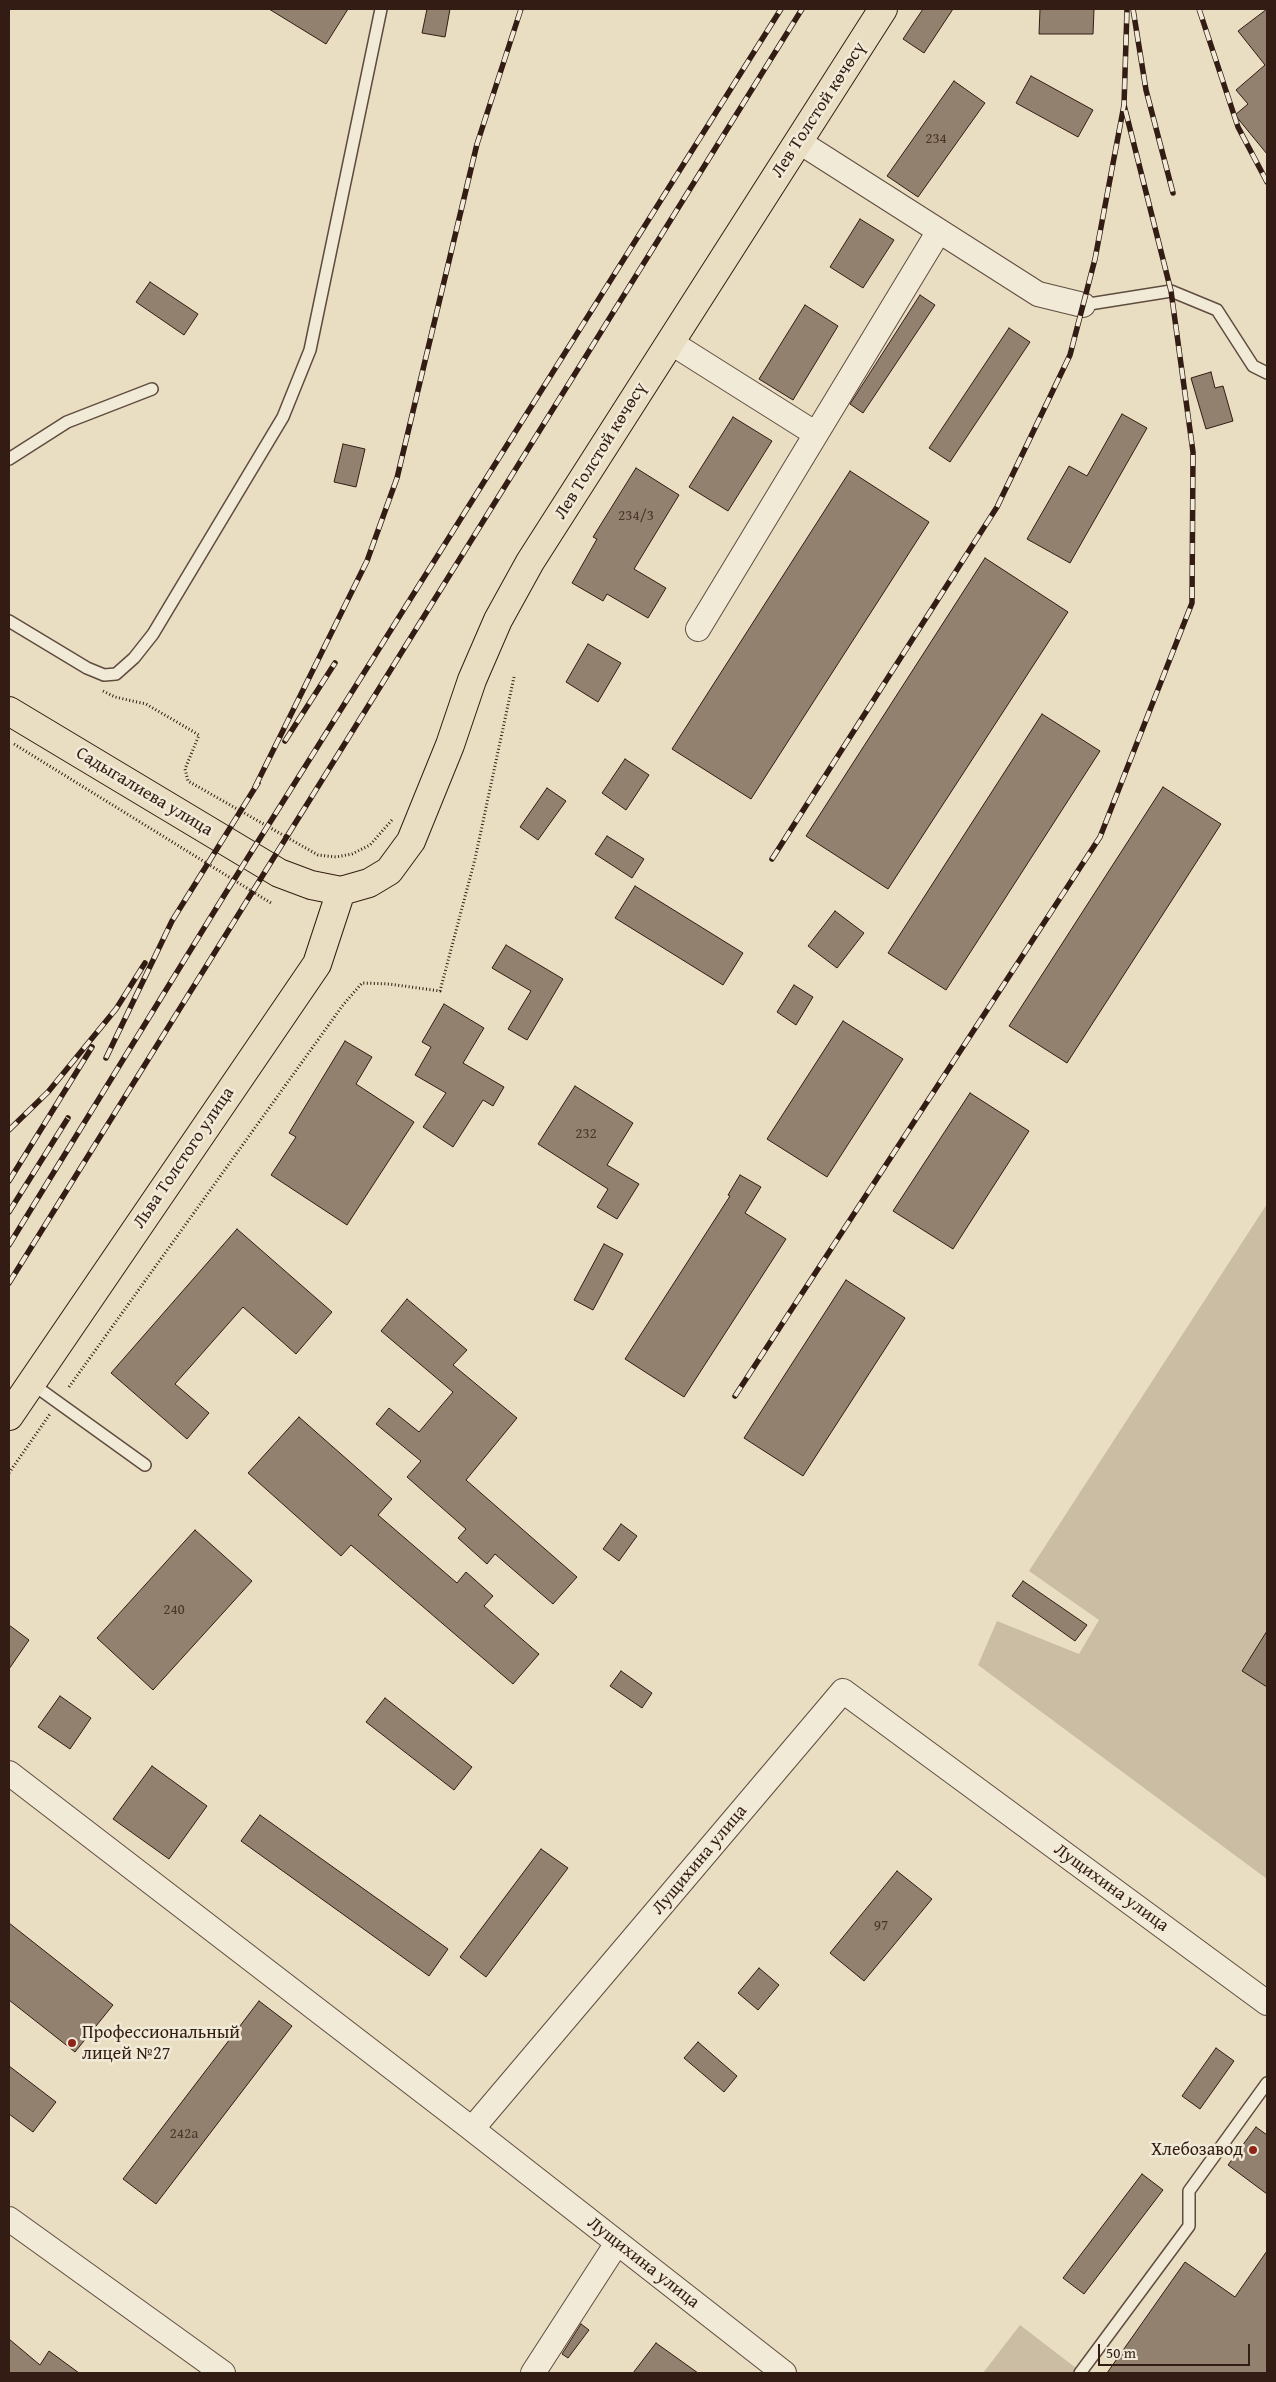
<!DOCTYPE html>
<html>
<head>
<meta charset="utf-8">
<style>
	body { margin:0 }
	#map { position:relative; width:1276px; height:2382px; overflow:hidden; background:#e9dec2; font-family:"Gentium Book Plus",serif }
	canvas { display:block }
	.frame { position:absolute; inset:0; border:10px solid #331c13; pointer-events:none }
	.scale { position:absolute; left:1098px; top:2344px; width:152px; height:22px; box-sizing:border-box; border:2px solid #331c13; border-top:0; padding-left:6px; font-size:15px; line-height:18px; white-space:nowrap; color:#331c13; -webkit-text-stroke:4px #f1ead7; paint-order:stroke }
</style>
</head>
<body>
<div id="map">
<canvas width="1276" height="2382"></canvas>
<div class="frame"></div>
<div class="scale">50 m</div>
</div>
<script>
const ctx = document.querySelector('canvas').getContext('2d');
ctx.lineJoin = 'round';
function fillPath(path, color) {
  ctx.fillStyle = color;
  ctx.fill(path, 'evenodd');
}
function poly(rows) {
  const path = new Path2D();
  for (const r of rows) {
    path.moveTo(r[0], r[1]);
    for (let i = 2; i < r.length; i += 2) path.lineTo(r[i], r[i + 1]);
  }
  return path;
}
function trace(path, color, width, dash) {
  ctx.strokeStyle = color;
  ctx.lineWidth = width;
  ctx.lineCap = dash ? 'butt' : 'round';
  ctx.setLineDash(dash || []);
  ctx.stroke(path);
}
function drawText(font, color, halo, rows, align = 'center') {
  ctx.font = font + ' "Gentium Book Plus",serif';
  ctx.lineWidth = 5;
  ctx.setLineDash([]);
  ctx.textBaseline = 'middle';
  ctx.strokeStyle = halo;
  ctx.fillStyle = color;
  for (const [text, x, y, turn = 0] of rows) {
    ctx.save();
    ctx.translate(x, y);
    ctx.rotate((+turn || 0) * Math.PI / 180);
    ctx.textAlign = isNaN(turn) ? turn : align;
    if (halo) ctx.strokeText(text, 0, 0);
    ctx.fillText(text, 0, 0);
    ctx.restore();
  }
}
fillPath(poly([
	[1267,1204,1267,1879,978,1665,997,1621,1079,1654,1099,1620,1029,1571],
	[1020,2325,1076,2368,1072,2373,983,2373]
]), '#cabda4');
const building = poly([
	[269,9,348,9,326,44,269,9],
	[427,9,450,9,445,37,422,33,427,9],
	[923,9,953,9,924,53,903,39,923,9],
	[1040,9,1094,9,1093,34,1039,34,1040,9],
	[1267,9,1267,154,1235,115,1248,104,1236,90,1265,65,1238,31,1267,9],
	[1031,76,1093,110,1078,137,1016,103,1031,76],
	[954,81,985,103,918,197,887,176,954,81],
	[860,219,894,240,863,288,830,267,860,219],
	[150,282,198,314,184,335,136,302,150,282],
	[920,295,935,305,863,413,850,404,920,295],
	[805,305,838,326,793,400,759,379,805,305],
	[1009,328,1030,342,950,462,929,448,1009,328],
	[1211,372,1215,388,1223,386,1233,421,1206,429,1191,378,1211,372],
	[1122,414,1147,428,1070,563,1027,539,1069,466,1087,476,1122,414],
	[733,417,772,441,728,511,689,487,733,417],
	[343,444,365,449,356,487,334,482,343,444],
	[636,468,679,495,634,569,666,588,648,618,607,594,603,601,572,583,597,539,593,537,636,468],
	[850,471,929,522,751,799,672,749,850,471],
	[985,558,1068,612,888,889,806,836,985,558],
	[588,644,621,663,598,702,566,682,588,644],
	[1042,714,1100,751,946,990,888,953,1042,714],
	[625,759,649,775,626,810,602,793,625,759],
	[1163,787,1221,824,1067,1063,1009,1026,1163,787],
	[547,788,566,801,538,840,520,827,547,788],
	[607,836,644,859,632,878,595,854,607,836],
	[635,886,743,953,723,985,615,918,635,886],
	[835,911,864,933,837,968,808,946,835,911],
	[506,945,563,979,527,1040,508,1029,531,991,492,968,506,945],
	[794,985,813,997,796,1025,777,1012,794,985],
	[444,1004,484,1028,463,1063,504,1087,493,1106,483,1100,453,1147,423,1127,446,1093,415,1075,431,1047,422,1042,444,1004],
	[843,1021,903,1059,827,1177,767,1139,843,1021],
	[345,1041,372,1057,356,1084,414,1122,347,1225,271,1175,296,1137,289,1133,345,1041],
	[575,1086,633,1123,607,1165,639,1184,617,1219,597,1207,608,1189,538,1144,575,1086],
	[970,1093,1029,1131,953,1249,893,1211,970,1093],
	[740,1175,761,1187,745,1213,786,1239,684,1397,625,1359,730,1196,728,1195,740,1175],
	[237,1229,332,1312,296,1354,243,1307,175,1384,209,1413,187,1439,111,1373,237,1229],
	[604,1244,623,1254,593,1310,574,1300,604,1244],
	[846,1280,905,1318,803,1476,744,1438,846,1280],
	[407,1299,467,1350,453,1365,517,1418,466,1480,577,1577,553,1604,495,1554,487,1564,458,1538,466,1529,407,1477,421,1461,376,1424,389,1408,419,1432,453,1392,381,1331,407,1299],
	[299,1417,392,1499,378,1515,457,1583,466,1572,493,1596,484,1606,539,1654,513,1684,351,1545,341,1556,248,1473,299,1417],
	[621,1524,637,1536,619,1561,603,1549,621,1524],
	[195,1530,252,1581,153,1690,97,1638,195,1530],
	[1023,1581,1087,1625,1075,1641,1012,1596,1023,1581],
	[9,1625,29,1640,9,1669,9,1625],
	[1267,1631,1267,1687,1242,1671,1267,1631],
	[621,1671,652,1693,642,1708,610,1686,621,1671],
	[60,1696,91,1718,70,1749,38,1727,60,1696],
	[385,1698,472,1767,454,1790,366,1722,385,1698],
	[152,1766,207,1806,169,1859,113,1819,152,1766],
	[260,1815,448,1949,429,1976,241,1841,260,1815],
	[541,1849,568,1868,486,1977,460,1957,541,1849],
	[897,1871,932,1899,864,1981,830,1953,897,1871],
	[9,1923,113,2005,75,2052,9,2000,9,1923],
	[759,1968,779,1985,758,2010,738,1993,759,1968],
	[259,2001,292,2026,156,2204,123,2179,259,2001],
	[698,2042,737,2076,724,2092,684,2058,698,2042],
	[1216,2048,1234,2061,1200,2109,1182,2096,1216,2048],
	[9,2066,56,2102,33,2132,9,2114,9,2066],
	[1256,2127,1267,2135,1267,2194,1228,2165,1256,2127],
	[1142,2174,1163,2190,1084,2294,1063,2278,1142,2174],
	[1267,2251,1267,2373,1107,2373,1185,2262,1235,2297,1267,2251],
	[581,2324,589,2330,568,2358,562,2354,581,2324],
	[9,2339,40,2365,49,2351,79,2373,9,2373,9,2339],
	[656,2343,698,2373,633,2373,656,2343]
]);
fillPath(building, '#92816e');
trace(building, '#331c13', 1);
const service = poly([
	[1083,305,1171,291,1217,310,1253,366,1267,373],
	[9,459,67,422,152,389],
	[9,621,87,668,104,675,116,674,134,658,153,634,283,417,310,350,381,9],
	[31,1383,145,1465],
	[1080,2373,1189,2226,1189,2191,1267,2083]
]);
const minor = poly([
	[798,141,1038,294,1083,305],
	[670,342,816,434],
	[698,629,939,231],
	[9,1773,472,2129],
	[9,2219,223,2373],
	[533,2373,617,2243],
	[784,2373,472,2129,843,1691,1267,2003]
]);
const primary = poly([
	[9,711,279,873,311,885,341,891,369,883,389,871,411,841,450,745,472,680,498,620,530,562,883,9],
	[9,1416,317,964,341,891]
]);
trace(service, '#604c3f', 14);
trace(minor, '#604c3f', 26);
trace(primary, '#331c13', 30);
trace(poly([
	[103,691,115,697,146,704,199,735,185,769,188,781,318,855,336,857,352,854,370,845,392,820],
	[14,744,271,903],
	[69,1387,343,1005,362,983,389,984,440,991,475,859,514,677],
	[9,1473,50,1414]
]), '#331c13', 3, [1, 2.5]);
trace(service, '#f1ead7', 11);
trace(minor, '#f1ead7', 24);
trace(primary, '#e9dec2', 28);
const rail = poly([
	[1133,9,1146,90,1173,193],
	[1199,9,1238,127,1267,182],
	[285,741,335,663],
	[255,787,367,561,397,478,477,144,521,9],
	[772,859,997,507,1070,355,1095,259,1124,105,1127,9],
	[106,1058,172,921,258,783],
	[9,1130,48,1092,116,1009,145,963],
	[9,1181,92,1047],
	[9,1212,68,1118],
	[9,1245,225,894,781,9],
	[9,1283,802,9],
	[735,1396,1100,837,1192,603,1193,452,1171,291,1124,105]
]);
trace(rail, '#331c13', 5.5);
trace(rail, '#f1ead7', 4, [11]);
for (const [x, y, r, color] of [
	[72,2043,5,"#8f2418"],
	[1253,2150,5,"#8f2418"]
]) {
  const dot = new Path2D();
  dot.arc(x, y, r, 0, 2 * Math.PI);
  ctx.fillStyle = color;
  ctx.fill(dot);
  trace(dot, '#f1ead7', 2);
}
drawText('15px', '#4b352a', null, [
	["234",936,139],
	["234/3",636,516],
	["232",586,1134],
	["240",174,1610],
	["97",881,1926],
	["242а",184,2134]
]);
drawText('18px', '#331c13', '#f1ead7', [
	["Лев Толстой көчөсү",819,110,-57],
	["Лев Толстой көчөсү",601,451,-58],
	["Садыгалиева улица",144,792,31],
	["Льва Толстого улица",184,1158,-56],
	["Лущихина улица",700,1860,-50],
	["Лущихина улица",1111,1888,36],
	["Лущихина улица",643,2263,38]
]);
drawText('18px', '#331c13', '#f1ead7', [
	["Профессиональный",82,2033],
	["лицей №27",82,2054],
	["Хлебозавод",1243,2150,"right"]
], 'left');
</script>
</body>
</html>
